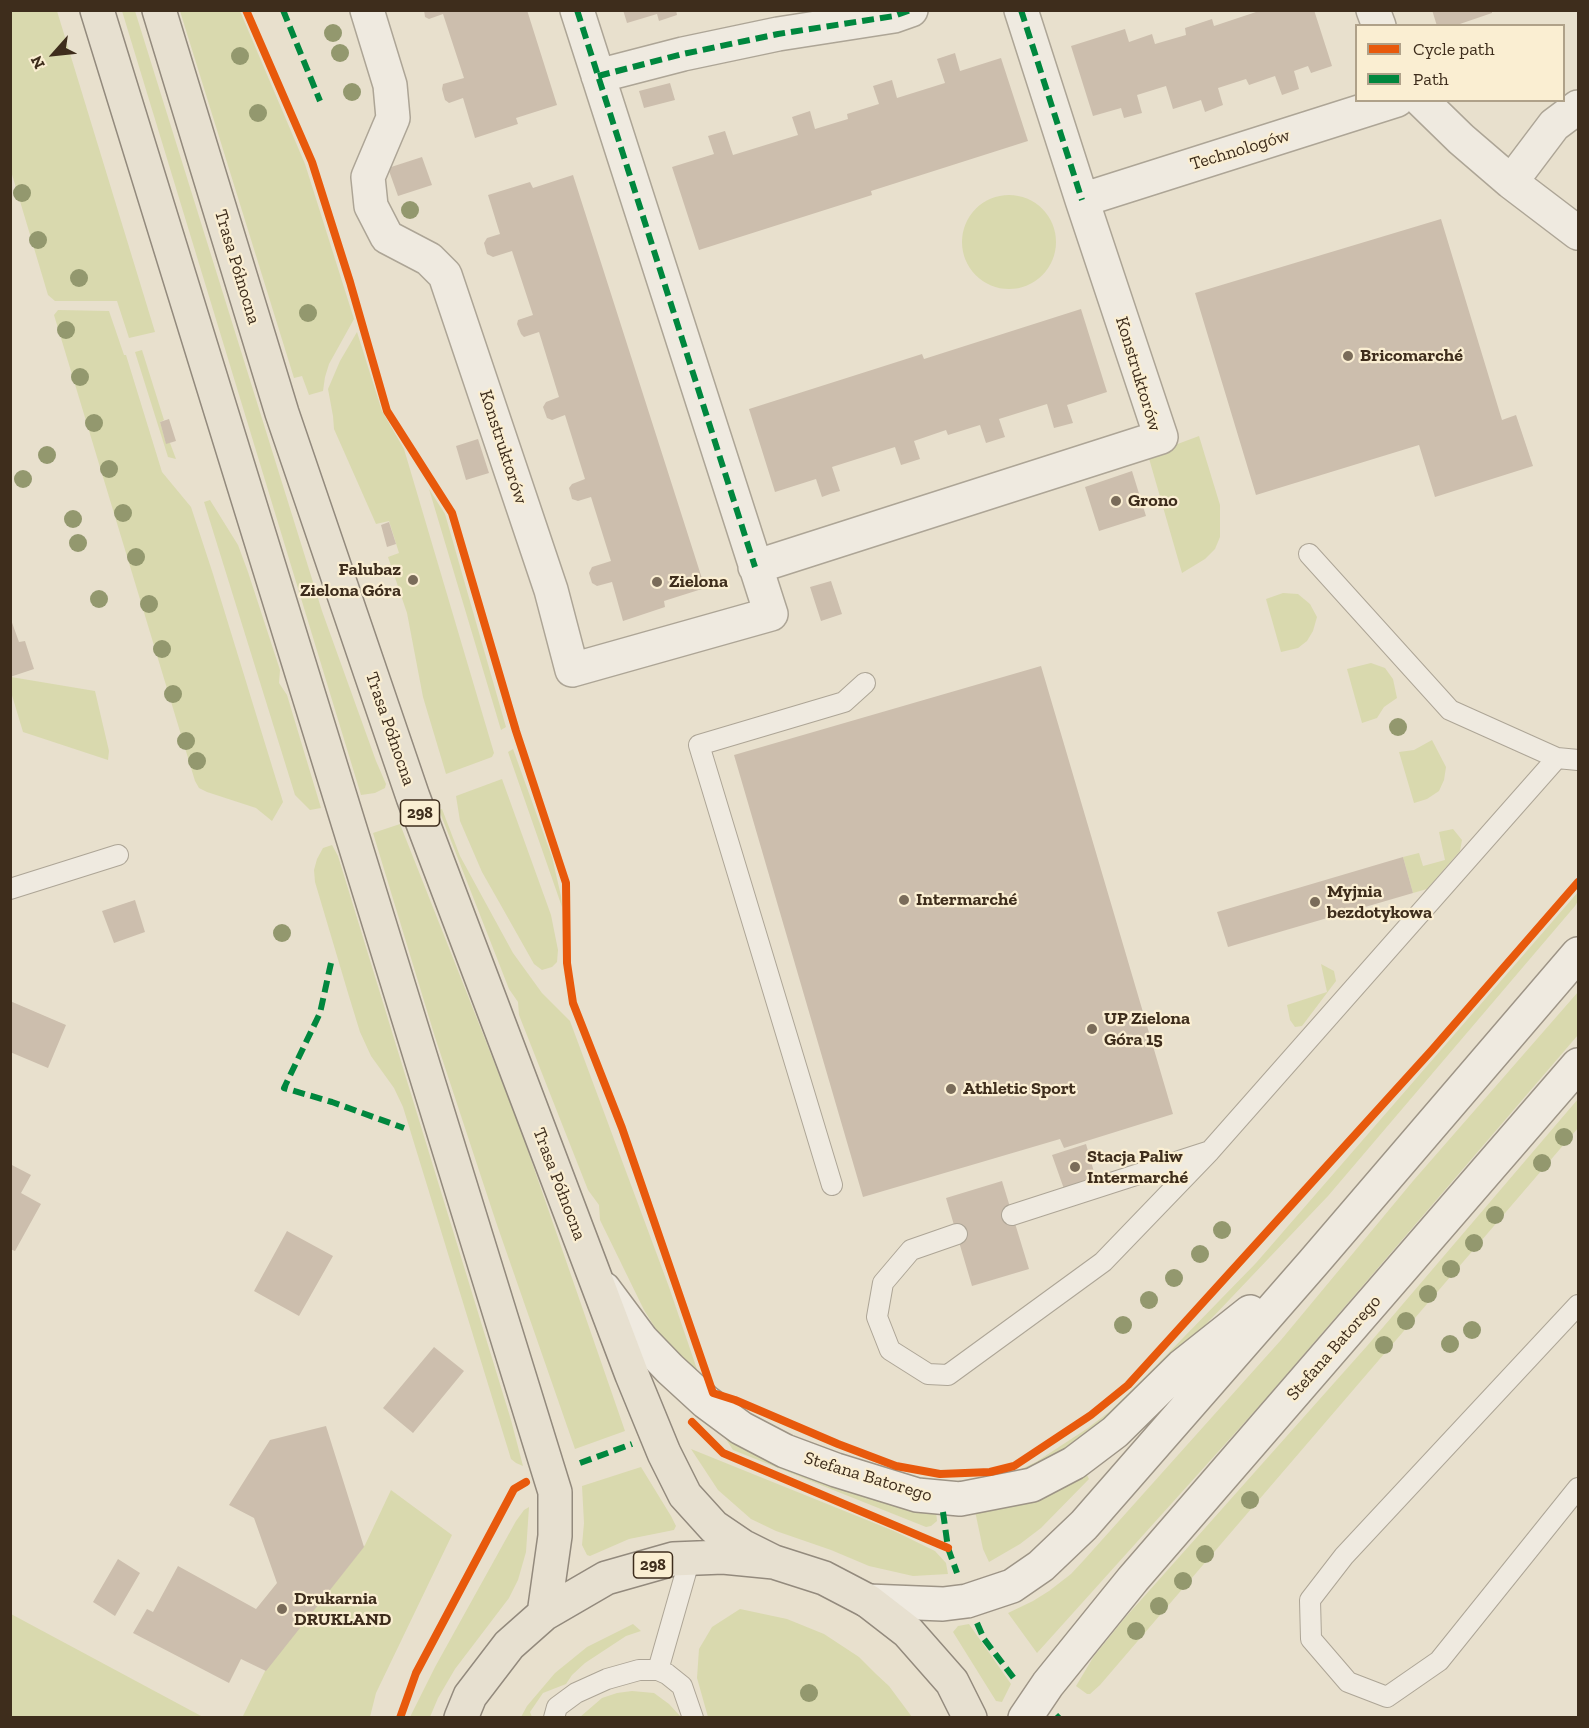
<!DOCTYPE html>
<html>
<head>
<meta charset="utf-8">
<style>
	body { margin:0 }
	#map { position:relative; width:1589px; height:1728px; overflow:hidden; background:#e8e0cd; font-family:"Zilla Slab",serif }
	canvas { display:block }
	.frame { position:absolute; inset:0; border:12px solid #3e2d1c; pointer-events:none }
	.legend { position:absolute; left:1355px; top:24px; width:210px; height:78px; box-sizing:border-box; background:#faeed2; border:2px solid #afa189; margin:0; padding:8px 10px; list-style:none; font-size:18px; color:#3e2d1c }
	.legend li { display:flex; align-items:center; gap:12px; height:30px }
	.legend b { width:30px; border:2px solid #afa189 }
	.north { position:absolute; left:24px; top:24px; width:60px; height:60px; -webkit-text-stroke:4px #faeed2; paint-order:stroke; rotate:243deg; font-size:16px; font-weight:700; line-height:24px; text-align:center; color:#3e2d1c }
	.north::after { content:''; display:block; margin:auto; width:21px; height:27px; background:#3e2d1c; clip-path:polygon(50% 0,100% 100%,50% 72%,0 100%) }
</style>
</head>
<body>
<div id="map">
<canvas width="1589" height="1728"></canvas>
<div class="frame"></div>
<ul class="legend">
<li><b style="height:8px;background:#e8590c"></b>Cycle path</li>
<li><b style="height:8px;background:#00873e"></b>Path</li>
</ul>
<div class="north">N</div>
</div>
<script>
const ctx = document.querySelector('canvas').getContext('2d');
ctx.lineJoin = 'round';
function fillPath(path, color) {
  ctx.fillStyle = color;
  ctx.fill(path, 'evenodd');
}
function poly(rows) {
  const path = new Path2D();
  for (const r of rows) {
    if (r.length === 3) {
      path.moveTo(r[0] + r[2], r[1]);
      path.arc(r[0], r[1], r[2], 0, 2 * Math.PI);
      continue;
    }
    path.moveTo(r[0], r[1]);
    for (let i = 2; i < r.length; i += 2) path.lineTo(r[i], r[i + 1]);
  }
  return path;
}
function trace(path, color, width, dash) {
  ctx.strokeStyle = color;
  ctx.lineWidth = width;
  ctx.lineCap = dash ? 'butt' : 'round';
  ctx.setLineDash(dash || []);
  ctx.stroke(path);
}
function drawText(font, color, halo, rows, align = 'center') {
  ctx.font = font + ' "Zilla Slab",serif';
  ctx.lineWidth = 4.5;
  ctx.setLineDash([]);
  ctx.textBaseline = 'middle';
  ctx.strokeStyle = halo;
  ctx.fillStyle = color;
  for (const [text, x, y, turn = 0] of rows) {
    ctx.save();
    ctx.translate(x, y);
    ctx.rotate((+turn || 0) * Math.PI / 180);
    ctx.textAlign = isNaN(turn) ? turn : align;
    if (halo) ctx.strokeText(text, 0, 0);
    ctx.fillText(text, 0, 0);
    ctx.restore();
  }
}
fillPath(poly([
	[11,10,57,11,155,332,129,338,117,301,55,301,48,295,11,171],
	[122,11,135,11,322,611,376,761,386,784,385,788,375,793,361,795],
	[180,11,240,11,305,164,354,319,329,364,325,377,323,391,309,395,302,376,294,378],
	[1009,242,47],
	[58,310,109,311,124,355,126,355,162,472,191,507,213,574,283,802,272,821,256,808,207,792,199,788,195,781,54,315],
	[357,332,382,411,404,449,494,753,492,757,446,774,423,697,407,613,388,557,399,553,389,521,376,524,334,429,333,416,328,389,340,361],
	[142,350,164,420,160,422,166,443,170,443,176,459,168,457,135,352],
	[1199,436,1220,505,1220,537,1215,549,1205,559,1182,573,1148,455],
	[429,489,445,514,506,727,501,730],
	[210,500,238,545,248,572,280,670,279,683,287,695,321,808,310,810,295,795,204,502],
	[1283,593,1298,594,1310,604,1317,617,1313,631,1307,641,1298,648,1281,652,1266,599],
	[1371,663,1385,668,1393,679,1397,698,1384,707,1377,718,1362,723,1347,669],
	[11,677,95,691,109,751,108,760,23,732,11,692],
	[1432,740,1446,767,1444,780,1439,791,1427,799,1414,803,1399,752,1414,750],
	[513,749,552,857,561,896,562,907,508,752],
	[502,779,551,915,558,950,557,962,552,967,542,970,534,964,503,909,482,872,460,821,456,796],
	[442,809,460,856,513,953,542,993,570,1021,669,1287,703,1387,672,1355,644,1310,600,1220,599,1205,588,1190,519,1015,518,1002,509,989,439,810],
	[400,824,519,1125,625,1431,575,1449,496,1222,435,1037,373,833],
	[1453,829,1462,840,1460,851,1427,889,1413,893,1403,857,1419,853,1423,866,1445,860,1439,832],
	[332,845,338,856,511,1420,523,1466,516,1463,511,1459,403,1107,394,1088,371,1056,360,1032,348,993,315,882,314,870,317,859,323,848],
	[1578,892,1578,901,1575,906,1328,1196,1133,1401,1056,1463,974,1488,973,1479,1017,1471,1036,1462,1088,1428,1109,1412,1146,1376,1256,1263],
	[1321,964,1334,971,1336,981,1302,1026,1295,1027,1290,1020,1287,1005,1327,992],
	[1578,992,1578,1035,1262,1403,1037,1653,1008,1613,1033,1601,1049,1591,1071,1574,1084,1560,1281,1340,1413,1181],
	[1578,1099,1578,1128,1100,1685,1090,1694,1087,1694,1076,1686,1094,1656,1124,1619,1367,1346],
	[722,1433,936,1511,937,1521,931,1526,926,1527,733,1450],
	[691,1449,894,1531,935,1551,946,1563,948,1574,913,1576,869,1566,831,1550,776,1531,751,1519,718,1490],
	[641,1467,671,1516,676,1526,674,1530,629,1539,590,1556,587,1555,582,1545,584,1523,582,1486],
	[1087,1475,1089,1479,1041,1528,1020,1544,989,1562,983,1549,975,1511,1064,1486],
	[391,1490,452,1535,376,1693,370,1717,242,1718,266,1669,365,1545],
	[529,1507,526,1552,518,1580,509,1598,455,1669,438,1698,430,1717,410,1717,435,1667,516,1521,524,1510],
	[740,1609,787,1619,824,1634,859,1657,876,1674,889,1686,912,1717,708,1717,697,1678,699,1649,712,1627],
	[11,1614,203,1717,11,1717],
	[633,1624,641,1631,626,1636,585,1663,572,1675,566,1684,543,1693,530,1712,532,1717,521,1717,527,1706,555,1673,587,1647],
	[969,1624,1011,1684,1002,1702,996,1701,953,1632,958,1626],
	[632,1691,654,1693,669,1704,681,1717,580,1717,602,1698,617,1693]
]), '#d9d9ae');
fillPath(poly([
	[424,10,527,10,557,105,516,118,518,124,475,138,463,98,449,103,445,100,442,89,443,84,464,78,443,14,429,19,425,17],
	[623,10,676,10,677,15,659,21,657,14,627,23],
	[1262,10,1314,10,1332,66,1311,73,1308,66,1294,71,1299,89,1282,95,1275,76,1249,85,1246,79,1218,88,1223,105,1205,112,1201,100,1173,109,1166,86,1137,95,1142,113,1124,118,1121,108,1093,116,1071,46,1125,29,1129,42,1152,34,1155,44,1186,35,1185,28,1212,19,1214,26],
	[1432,10,1492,10,1492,13,1454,26,1437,26],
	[955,53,960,71,1001,58,1028,141,871,191,872,195,699,250,672,167,714,154,708,136,725,131,733,155,798,135,792,117,810,111,815,129,848,119,847,114,879,104,873,86,892,80,897,98,945,83,937,59],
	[670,83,675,100,644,108,639,91],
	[422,157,432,185,398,196,388,168],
	[573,175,705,588,664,601,665,607,623,621,612,582,597,586,592,583,589,573,592,567,611,561,591,497,578,501,572,499,569,488,572,484,585,479,565,415,552,420,547,418,543,407,546,402,559,397,539,332,524,337,521,334,517,324,518,320,533,315,512,251,493,257,487,254,484,243,487,238,500,234,488,195,530,182,533,188],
	[1441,219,1502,420,1516,415,1533,466,1435,497,1419,445,1256,495,1195,293],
	[1081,309,1107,392,1067,405,1073,423,1054,428,1047,404,999,419,1005,437,986,443,980,425,948,435,946,430,914,441,920,459,901,465,895,447,832,467,840,491,830,494,822,497,816,479,775,492,749,409,922,354,924,359],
	[169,419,176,441,166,444,160,422],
	[478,439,489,473,466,480,456,446],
	[1132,471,1146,516,1099,531,1085,487],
	[389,522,396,544,387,547,381,525],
	[831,581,842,614,821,621,810,587],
	[10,617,19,642,25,641,34,669,10,677],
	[1041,666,1173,1114,1064,1148,1060,1139,863,1197,734,755],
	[1403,857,1413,893,1228,947,1217,912],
	[135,900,145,932,114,943,102,911],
	[10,1001,66,1025,48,1068,10,1052],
	[1086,1144,1096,1179,1064,1189,1052,1155],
	[10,1164,31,1175,21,1193,41,1204,15,1251,10,1249],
	[1002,1181,1029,1269,972,1286,946,1198],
	[287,1231,333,1256,299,1316,254,1291],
	[434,1347,464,1371,413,1433,383,1408],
	[326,1426,364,1547,266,1671,241,1659,229,1683,133,1633,147,1609,153,1612,178,1566,256,1609,277,1583,254,1518,229,1505,270,1440],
	[118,1559,140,1573,115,1616,93,1602]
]), '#ccbead');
const service = poly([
	[1309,554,1450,710,1557,758],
	[10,889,118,855],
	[832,1185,699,745,844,702,865,683],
	[1012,1215,1207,1152],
	[957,1234,911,1250,883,1283,877,1317,890,1350,928,1374,948,1375,1103,1262,1210,1151,1557,758,1578,760],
	[1578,1305,1344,1556,1310,1600,1311,1639,1348,1682,1387,1697,1439,1661,1578,1488],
	[658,1670,690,1558],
	[554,1718,557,1707,576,1693,607,1679,639,1670,658,1670,667,1674,682,1686,693,1718]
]);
const minor = poly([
	[367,10,390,85,393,118,368,177,371,206,387,237,429,259,445,275,551,590,572,670,771,614,577,10],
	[1373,10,1379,26],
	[598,76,683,54,778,34,894,16,911,10],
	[1421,100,1461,139,1511,182,1578,233],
	[1511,182,1554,125,1578,107],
	[1082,200,1397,100],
	[755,567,1161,437,1082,200,1021,10]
]);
const secondary = poly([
	[604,1289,642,1340,670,1369,706,1402,741,1428,785,1451,836,1470,917,1495,960,1499,1032,1485,1074,1463,1115,1432,1182,1366,1250,1312],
	[868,1601,943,1604,967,1601,1012,1586,1041,1566,1084,1525,1313,1263,1578,954],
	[1025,1718,1048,1684,1133,1579,1578,1065]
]);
const primary = poly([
	[97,10,555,1492,555,1536,544,1614],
	[159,10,282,413,413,797,632,1375,664,1453,685,1495,714,1527,742,1546,774,1562],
	[461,1718,470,1696,509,1645,544,1614,606,1578,673,1559,723,1557,774,1562,824,1578,868,1601,908,1632,952,1682,970,1718]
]);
trace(service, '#ada596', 22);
trace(minor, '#ada596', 36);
trace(secondary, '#9d9486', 36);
trace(primary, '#938a7d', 36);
trace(service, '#efeae0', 20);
trace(minor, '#efeae0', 33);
trace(secondary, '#efeae0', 33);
trace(primary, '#e7e0d0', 33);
trace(poly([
	[283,10,320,101],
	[577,10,755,567],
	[1021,10,1082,200],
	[598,76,683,54,778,34,894,16,911,10],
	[331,963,320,1013,284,1088,332,1102,404,1128],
	[580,1463,632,1444],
	[943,1512,948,1548,957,1573],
	[977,1623,984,1639,1016,1681],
	[1056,1715,1059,1718]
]), '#00873e', 6, [12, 6]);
trace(poly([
	[246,10,312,162,350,282,387,411,452,513,516,731,566,883,567,963,573,1003,622,1128,713,1393,735,1400,838,1444,896,1466,940,1474,990,1472,1014,1466,1091,1415,1128,1385,1432,1050,1578,882],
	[692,1422,723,1453,948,1548],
	[400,1718,416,1673,514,1489,526,1482]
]), '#e8590c', 8);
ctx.fillStyle = '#93986e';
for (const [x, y] of [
	[333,33],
	[340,53],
	[240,56],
	[352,92],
	[258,113],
	[22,193],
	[410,210],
	[38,240],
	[79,278],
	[308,313],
	[66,330],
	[80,377],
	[94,423],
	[47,455],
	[109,469],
	[23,479],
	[123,513],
	[73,519],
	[78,543],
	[136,557],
	[99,599],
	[149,604],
	[162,649],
	[173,694],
	[1398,727],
	[186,741],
	[197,761],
	[282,933],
	[1564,1137],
	[1542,1163],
	[1495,1215],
	[1222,1230],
	[1474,1243],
	[1200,1254],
	[1451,1269],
	[1174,1278],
	[1428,1294],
	[1149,1300],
	[1406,1321],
	[1123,1325],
	[1472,1330],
	[1450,1344],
	[1384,1345],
	[1250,1500],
	[1205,1554],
	[1183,1581],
	[1159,1606],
	[1136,1631],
	[809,1693]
]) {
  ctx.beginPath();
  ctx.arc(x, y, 9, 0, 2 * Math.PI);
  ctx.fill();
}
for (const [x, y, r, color] of [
	[1348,356,6,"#7a6c5a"],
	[1116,501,6,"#7a6c5a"],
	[413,580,6,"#7a6c5a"],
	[657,582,6,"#7a6c5a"],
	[904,900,6,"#7a6c5a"],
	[1315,902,6,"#7a6c5a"],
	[1092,1029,6,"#7a6c5a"],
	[951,1089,6,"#7a6c5a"],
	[1075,1167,6,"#7a6c5a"],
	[282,1609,6,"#7a6c5a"]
]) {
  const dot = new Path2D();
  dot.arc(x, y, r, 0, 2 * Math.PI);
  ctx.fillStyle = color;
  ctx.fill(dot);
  trace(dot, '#faeed2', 2);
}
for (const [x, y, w] of [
	[420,813,39],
	[653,1565,39]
]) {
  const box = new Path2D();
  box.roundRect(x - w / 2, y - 13, w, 26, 4.5);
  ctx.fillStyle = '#faeed2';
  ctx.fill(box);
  trace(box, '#3e2d1c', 1.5);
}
drawText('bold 16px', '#3e2d1c', null, [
	["298",420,813],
	["298",653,1565]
]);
drawText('18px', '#3e2d1c', '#faeed2', [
	["Technologów",1240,150,-17],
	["Trasa Północna",237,267,73],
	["Konstruktorów",1138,374,73],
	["Konstruktorów",503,447,72],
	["Trasa Północna",390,729,71],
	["Trasa Północna",559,1184,69],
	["Stefana Batorego",1334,1348,-49],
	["Stefana Batorego",868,1477,17]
]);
drawText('bold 18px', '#3e2d1c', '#faeed2', [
	["Bricomarché",1360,356],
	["Grono",1128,501],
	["Falubaz",401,570,"right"],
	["Zielona Góra",401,591,"right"],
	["Zielona",669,582],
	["Myjnia",1327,892],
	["bezdotykowa",1327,913],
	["Intermarché",916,900],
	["UP Zielona",1104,1019],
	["Góra 15",1104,1040],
	["Athletic Sport",963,1089],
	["Stacja Paliw",1087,1157],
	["Intermarché",1087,1178],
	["Drukarnia",294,1599],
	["DRUKLAND",294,1620]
], 'left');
</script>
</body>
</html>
